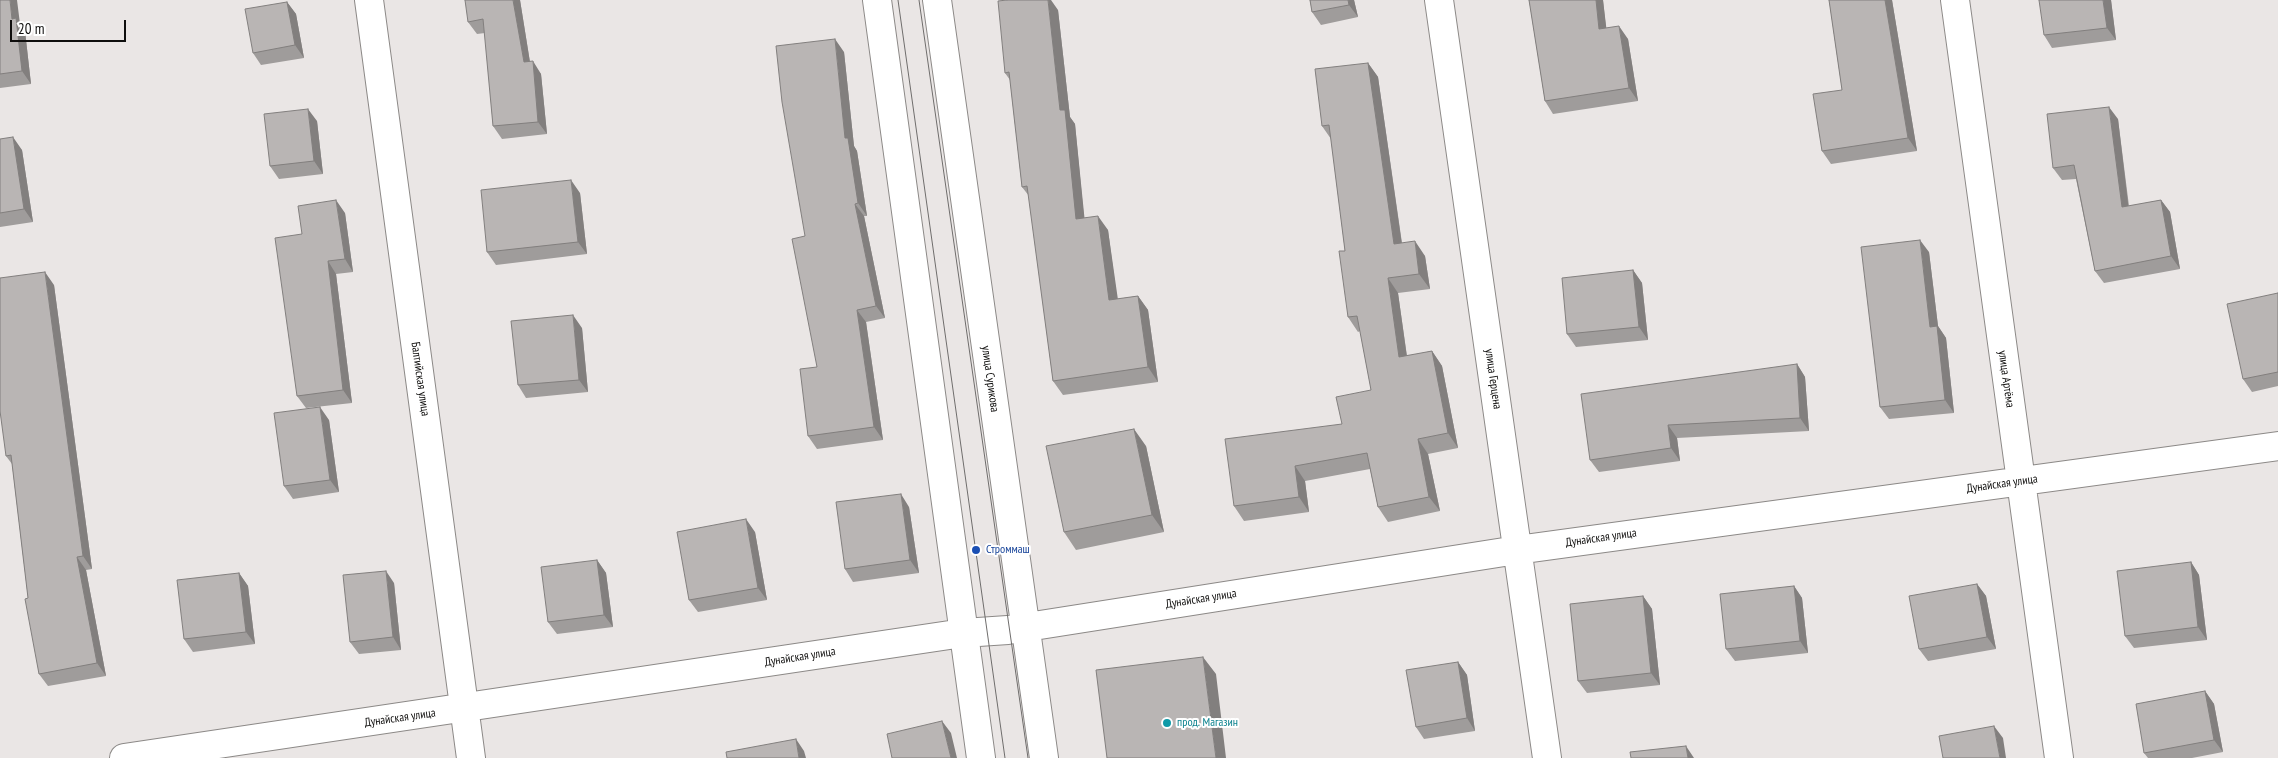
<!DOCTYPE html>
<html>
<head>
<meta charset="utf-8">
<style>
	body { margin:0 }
	#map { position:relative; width:2278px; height:758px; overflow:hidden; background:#eae6e5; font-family:"PT Sans Narrow",sans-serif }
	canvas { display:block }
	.scale { position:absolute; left:10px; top:20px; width:116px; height:22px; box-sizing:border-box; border:2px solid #0f0e0d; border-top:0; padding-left:6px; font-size:15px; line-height:18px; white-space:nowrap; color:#0f0e0d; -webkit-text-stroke:4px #fff; paint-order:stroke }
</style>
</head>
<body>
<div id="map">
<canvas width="2278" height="758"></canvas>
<div class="scale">20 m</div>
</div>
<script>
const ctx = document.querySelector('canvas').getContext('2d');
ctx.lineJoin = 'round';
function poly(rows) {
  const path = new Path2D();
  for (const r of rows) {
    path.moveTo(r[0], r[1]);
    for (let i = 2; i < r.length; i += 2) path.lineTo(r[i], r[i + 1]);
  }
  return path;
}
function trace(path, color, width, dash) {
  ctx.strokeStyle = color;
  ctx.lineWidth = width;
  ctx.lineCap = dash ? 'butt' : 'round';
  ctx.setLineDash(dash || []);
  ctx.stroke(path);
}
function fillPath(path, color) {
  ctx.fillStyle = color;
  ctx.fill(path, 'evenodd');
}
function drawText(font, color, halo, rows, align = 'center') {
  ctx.font = font + ' "PT Sans Narrow",sans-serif';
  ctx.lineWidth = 4;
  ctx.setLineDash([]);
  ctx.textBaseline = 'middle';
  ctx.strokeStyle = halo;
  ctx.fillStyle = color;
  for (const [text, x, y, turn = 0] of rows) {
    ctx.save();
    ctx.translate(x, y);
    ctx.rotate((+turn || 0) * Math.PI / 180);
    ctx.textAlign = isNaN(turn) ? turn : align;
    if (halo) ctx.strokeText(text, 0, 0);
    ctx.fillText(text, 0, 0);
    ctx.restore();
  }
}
const minor = poly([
	[369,0,471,758],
	[877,0,981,758],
	[937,0,1044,758],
	[1439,0,1547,758],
	[1955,0,2059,758],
	[124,758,963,633,1008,630,1517,550,2278,446]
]);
trace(minor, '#8c8987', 30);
trace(minor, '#fff', 28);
trace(poly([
	[898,0,1005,758],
	[919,0,1028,758]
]), '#6f6d6c', 1);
fillPath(poly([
	[0,0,25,31,31,84,0,88],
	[520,0,530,62,541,74,547,134,502,139,493,126,485,33,477,34,468,22],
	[1310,0,1354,0,1358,17,1321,25,1312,12],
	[1529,0,1603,0,1606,28,1628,39,1638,101,1553,114,1545,101],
	[1829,0,1892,0,1917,151,1831,164,1822,151,1842,90],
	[2111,0,2116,40,2052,48,2044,35],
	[287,2,296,14,304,58,261,65,253,53],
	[1058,10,1070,117,1075,124,1084,218,1108,230,1117,299,1138,296,1148,310,1158,382,1063,395,1053,381,1029,196,1022,187,1010,80,1005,73],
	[844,52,854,146,857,151,867,216,864,216,885,318,866,322,883,440,817,449,808,436,817,367,805,236],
	[1368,63,1378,77,1402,243,1425,256,1430,289,1398,293,1407,356,1432,351,1442,366,1458,448,1428,454,1440,511,1388,522,1378,507,1370,469,1305,481,1309,512,1244,521,1234,506,1342,424,1371,390,1360,331,1358,332,1348,317,1345,251,1331,139,1322,126],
	[2118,119,2129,206,2161,200,2170,212,2180,269,2104,283,2095,271,2076,179,2062,180,2053,168],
	[317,121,323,174,279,179,270,166],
	[0,139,22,150,33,222,0,227],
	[580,193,587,254,496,265,487,252],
	[345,213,353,272,336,274,352,403,306,408,297,396,302,234],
	[1929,252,1938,326,1946,338,1954,413,1889,419,1880,407],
	[1633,270,1642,283,1648,340,1576,347,1567,334],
	[54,285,92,569,86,570,106,676,48,686,39,674,28,598,12,464,6,456],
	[2278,293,2278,386,2252,392,2243,379],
	[582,328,588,392,526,398,518,385],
	[1797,364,1805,377,1809,431,1677,438,1680,461,1599,472,1590,460],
	[329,420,339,492,293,499,284,486],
	[1146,446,1164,532,1076,550,1064,532],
	[909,507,919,573,853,582,845,569],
	[755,532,767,600,698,612,689,600],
	[597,560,606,573,613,627,557,634,548,622],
	[2191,562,2199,575,2207,640,2134,648,2125,636],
	[239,573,248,586,255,644,193,652,184,639],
	[394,583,401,650,359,654,350,642],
	[1977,584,1986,596,1996,649,1928,661,1919,649],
	[1794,586,1802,598,1808,653,1735,661,1726,649],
	[1643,596,1652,609,1660,685,1587,693,1578,681],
	[1458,662,1467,675,1475,731,1424,739,1416,727],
	[2205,691,2214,704,2223,752,2192,758,2148,758,2144,753]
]), '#9f9c9b');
fillPath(poly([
	[10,0,17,0,20,24,25,31,31,84,22,71,12,19],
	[513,0,520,0,532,75,524,62],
	[1048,0,1051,0,1058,10,1070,117,1075,124,1086,233,1076,219,1060,110],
	[1348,0,1354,0,1358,17,1349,5],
	[1596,0,1603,0,1608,42,1599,29],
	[1885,0,1892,0,1917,151,1908,138],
	[2103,0,2111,0,2116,40,2107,28],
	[287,2,296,14,304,58,295,45],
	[1619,26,1628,39,1638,101,1629,88],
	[835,39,844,52,854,146,857,151,867,216,858,203,845,138],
	[533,61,541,74,547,134,538,122],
	[1368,63,1378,77,1404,259,1394,244],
	[2109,107,2118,119,2130,220,2122,207],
	[308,109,317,121,323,174,314,161],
	[13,137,22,150,33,222,24,209],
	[571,180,580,193,587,254,578,242],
	[336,200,345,213,353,272,345,259],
	[2161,200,2170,212,2180,269,2171,256],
	[855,204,864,216,885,318,876,306],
	[1098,216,1108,230,1120,314,1109,300],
	[1920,240,1929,252,1938,326,1946,338,1954,413,1945,400,1930,327],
	[1415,241,1425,256,1430,289,1419,274],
	[328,261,336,274,352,403,343,390],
	[1633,270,1642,283,1648,340,1639,327],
	[45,272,54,285,92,569,83,556],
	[1388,278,1398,293,1409,372,1399,357],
	[1138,296,1148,310,1158,382,1148,367],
	[857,310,866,322,883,440,874,427],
	[573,315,582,328,588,392,579,380],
	[1432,351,1442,366,1458,448,1448,433],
	[1797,364,1805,377,1809,431,1800,418],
	[320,407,329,420,339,492,330,480],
	[1668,425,1677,438,1680,461,1671,448],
	[1134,429,1146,446,1164,532,1152,515],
	[1418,439,1428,454,1440,511,1429,497],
	[1295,466,1305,481,1309,512,1299,497],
	[901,494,909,507,919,573,910,560],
	[746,519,755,532,767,600,758,588],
	[77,557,86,570,106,676,97,663],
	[597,560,606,573,613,627,604,615],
	[2191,562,2199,575,2207,640,2198,627],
	[386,571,394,583,401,650,393,637],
	[239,573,248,586,255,644,246,632],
	[1977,584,1986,596,1996,649,1987,637],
	[1794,586,1802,598,1808,653,1800,641],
	[1643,596,1652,609,1660,685,1651,673],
	[1203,657,1216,674,1226,758,1216,758],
	[1458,662,1467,675,1475,731,1467,718],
	[2205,691,2214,704,2223,752,2214,740],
	[942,721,951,733,957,758,951,758],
	[1994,726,2003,738,2006,758,2000,758],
	[796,739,804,751,806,758,799,758],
	[1686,746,1694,758,1688,758]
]), '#827f7e');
const building = poly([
	[0,0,10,0,12,19,16,18,22,71,0,74,0,0],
	[465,0,513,0,524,62,533,61,538,122,493,126,483,19,468,22,465,0],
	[1007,0,1048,0,1060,110,1065,110,1076,219,1098,216,1109,300,1138,296,1148,367,1053,381,1027,186,1022,187,1009,72,1005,73,998,1,1007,0],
	[1310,0,1348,0,1349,5,1312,12,1310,0],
	[1529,0,1596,0,1599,29,1619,26,1629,88,1545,101,1529,0],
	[1829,0,1885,0,1908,138,1822,151,1813,94,1842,90,1829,0],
	[2039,0,2103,0,2107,28,2044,35,2039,0],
	[287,2,295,45,253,53,245,9,287,2],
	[835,39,845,138,848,138,858,203,855,204,876,306,857,310,874,427,808,436,800,369,817,367,792,239,805,236,782,102,776,46,835,39],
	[1368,63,1394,244,1415,241,1419,274,1388,278,1399,357,1432,351,1448,433,1418,439,1429,497,1378,507,1367,453,1295,466,1299,497,1234,506,1225,439,1342,424,1336,397,1371,390,1357,316,1348,317,1339,251,1345,251,1329,125,1322,126,1315,69,1368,63],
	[2109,107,2122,207,2161,200,2171,256,2095,271,2074,165,2053,168,2047,114,2109,107],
	[308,109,314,161,270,166,264,114,308,109],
	[13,137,24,209,0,213,0,139,13,137],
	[571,180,578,242,487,252,481,190,571,180],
	[336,200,345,259,328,261,343,390,297,396,275,238,302,234,298,206,336,200],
	[1920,240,1930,327,1937,326,1945,400,1880,407,1861,247,1920,240],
	[1633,270,1639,327,1567,334,1562,278,1633,270],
	[45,272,83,556,77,557,97,663,39,674,25,599,28,598,11,455,6,456,0,411,0,278,45,272],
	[2278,293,2278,372,2243,379,2227,304,2278,293],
	[573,315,579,380,518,385,511,321,573,315],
	[1797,364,1800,418,1668,425,1671,448,1590,460,1581,394,1797,364],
	[320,407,330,480,284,486,274,413,320,407],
	[1134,429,1152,515,1064,532,1046,446,1134,429],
	[901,494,910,560,845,569,836,502,901,494],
	[746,519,758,588,689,600,677,532,746,519],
	[597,560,604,615,548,622,541,567,597,560],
	[2191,562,2198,627,2125,636,2117,571,2191,562],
	[386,571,393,637,350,642,343,575,386,571],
	[239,573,246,632,184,639,177,580,239,573],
	[1977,584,1987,637,1919,649,1909,596,1977,584],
	[1794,586,1800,641,1726,649,1720,594,1794,586],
	[1643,596,1651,673,1578,681,1570,604,1643,596],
	[1203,657,1216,758,1107,758,1096,670,1203,657],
	[1458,662,1467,718,1416,727,1406,670,1458,662],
	[2205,691,2214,740,2144,753,2136,704,2205,691],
	[942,721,951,758,892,758,887,734,942,721],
	[1994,726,2000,758,1943,758,1939,736,1994,726],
	[796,739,799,758,727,758,726,752,796,739],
	[1686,746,1688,758,1631,758,1630,752,1686,746]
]);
fillPath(building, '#b9b5b4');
trace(building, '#827f7e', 1);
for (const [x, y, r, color] of [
	[976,550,5,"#1a4fb4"],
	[1167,723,5,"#0f9aa8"]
]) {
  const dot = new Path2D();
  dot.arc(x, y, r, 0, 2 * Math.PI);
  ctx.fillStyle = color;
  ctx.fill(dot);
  trace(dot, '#fff', 2);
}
drawText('12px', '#0f0e0d', '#fff', [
	["Балтийская улица",420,379,82],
	["улица Сурикова",990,379,82],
	["улица Герцена",1493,379,82],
	["улица Артёма",2006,379,82],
	["Дунайская улица",2002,484,-8],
	["Дунайская улица",1601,538,-8],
	["Дунайская улица",1201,599,-9],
	["Дунайская улица",800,657,-9],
	["Дунайская улица",400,718,-8]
]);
drawText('12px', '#164399', '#fff', [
	["Строммаш",986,550]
], 'left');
drawText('12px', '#0d838f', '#fff', [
	["прод. Магазин",1177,723]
], 'left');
</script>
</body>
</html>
